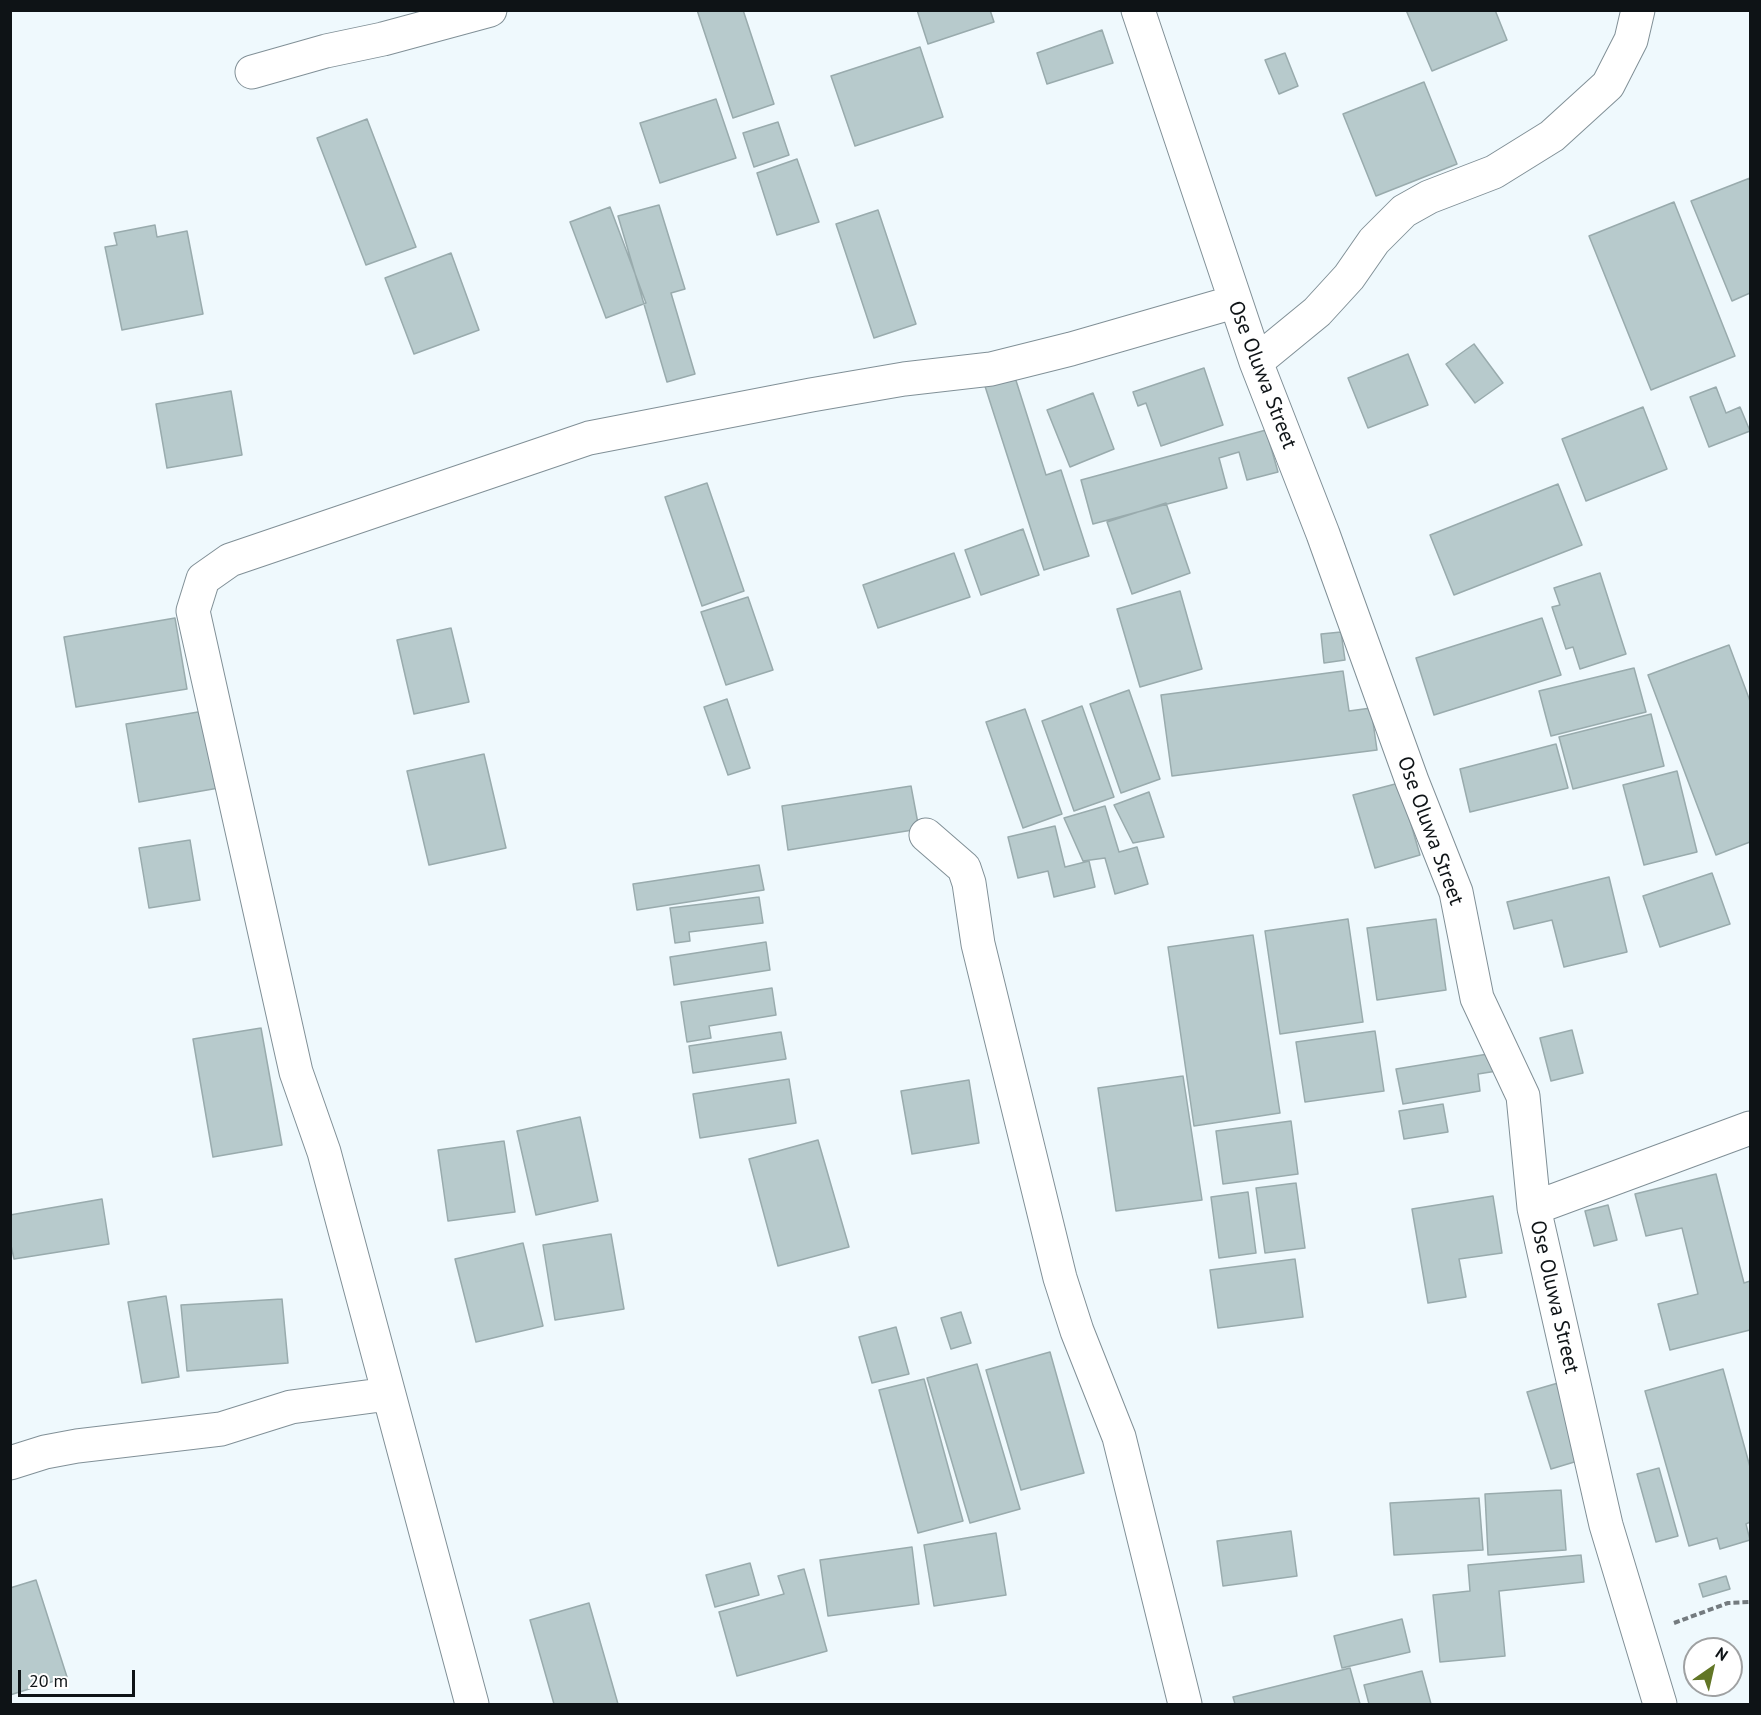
<!DOCTYPE html>
<html>
<head>
<meta charset="utf-8">
<style>
	body { margin:0 }
	#map { position:relative; width:1761px; height:1715px; overflow:hidden; background:#eff9fd; font-family:"PT Sans",sans-serif }
	canvas { display:block }
	.frame { position:absolute; inset:0; border:12px solid #0e1316; pointer-events:none }
	.north { position:absolute; left:1683px; top:1637px; width:60px; height:60px; box-sizing:border-box; background:#fff; border:2px solid #9fa1a2; border-radius:50%; rotate:34deg; font-size:16px; font-weight:700; line-height:24px; text-align:center; color:#0e1316 }
	.north::after { content:''; display:block; margin:auto; width:21px; height:27px; background:#627626; clip-path:polygon(50% 0,100% 100%,50% 72%,0 100%) }
	.scale { position:absolute; left:18px; top:1670px; width:117px; height:27px; box-sizing:border-box; border:3px solid #0e1316; border-top:0; padding-left:8px; font-size:18px; line-height:21px; white-space:nowrap; color:#0e1316; -webkit-text-stroke:4px #fff; paint-order:stroke }
</style>
</head>
<body>
<div id="map">
<canvas width="1761" height="1715"></canvas>
<div class="frame"></div>
<div class="north">N</div>
<div class="scale">20 m</div>
</div>
<script>
const ctx = document.querySelector('canvas').getContext('2d');
ctx.lineJoin = 'round';
function fillPath(path, color) {
  ctx.fillStyle = color;
  ctx.fill(path, 'evenodd');
}
function poly(rows) {
  const path = new Path2D();
  for (const r of rows) {
    path.moveTo(r[0], r[1]);
    for (let i = 2; i < r.length; i += 2) path.lineTo(r[i], r[i + 1]);
  }
  return path;
}
function trace(path, color, width, dash) {
  ctx.strokeStyle = color;
  ctx.lineWidth = width;
  ctx.lineCap = dash ? 'butt' : 'round';
  ctx.setLineDash(dash || []);
  ctx.stroke(path);
}
function drawText(font, color, halo, rows, align = 'center') {
  ctx.font = font + ' "PT Sans",sans-serif';
  ctx.lineWidth = 6;
  ctx.setLineDash([]);
  ctx.textBaseline = 'middle';
  ctx.strokeStyle = halo;
  ctx.fillStyle = color;
  for (const [text, x, y, turn = 0] of rows) {
    ctx.save();
    ctx.translate(x, y);
    ctx.rotate((+turn || 0) * Math.PI / 180);
    ctx.textAlign = isNaN(turn) ? turn : align;
    if (halo) ctx.strokeText(text, 0, 0);
    ctx.fillText(text, 0, 0);
    ctx.restore();
  }
}
const building = poly([
	[697,10,743,10,774,104,733,118,697,10],
	[917,10,990,10,994,22,928,44,917,10],
	[1406,10,1495,10,1507,40,1432,71,1406,10],
	[1102,30,1113,63,1047,84,1037,53,1102,30],
	[920,47,943,117,855,146,831,76,920,47],
	[1285,53,1298,86,1279,94,1265,60,1285,53],
	[1424,82,1457,164,1376,196,1343,114,1424,82],
	[716,99,736,158,660,183,640,123,716,99],
	[367,119,416,247,366,265,317,138,367,119],
	[778,122,789,155,754,167,743,133,778,122],
	[797,159,819,222,777,235,757,173,797,159],
	[1750,178,1750,293,1732,301,1691,201,1750,178],
	[1674,202,1735,356,1651,390,1589,236,1674,202],
	[659,205,685,289,671,293,695,374,667,382,618,216,659,205],
	[610,207,646,303,606,318,570,222,610,207],
	[878,210,916,324,874,338,836,224,878,210],
	[155,225,157,237,187,231,203,314,122,330,105,247,117,245,114,233,155,225],
	[451,253,479,330,414,354,385,278,451,253],
	[1474,344,1503,383,1475,403,1446,364,1474,344],
	[1408,354,1428,405,1368,428,1348,378,1408,354],
	[1204,368,1223,425,1161,446,1146,403,1138,406,1133,392,1204,368],
	[1013,371,1046,475,1061,470,1089,556,1044,570,983,380,1013,371],
	[1716,387,1726,413,1740,407,1750,431,1709,447,1690,397,1716,387],
	[231,391,242,455,167,468,156,404,231,391],
	[1093,393,1114,449,1070,467,1047,410,1093,393],
	[1643,407,1667,469,1586,501,1562,439,1643,407],
	[1266,430,1278,472,1247,480,1239,452,1219,458,1227,488,1093,524,1081,480,1266,430],
	[707,483,744,591,702,606,665,497,707,483],
	[1558,484,1582,545,1454,595,1430,535,1558,484],
	[1166,503,1190,573,1132,594,1107,522,1166,503],
	[1023,529,1039,575,981,595,965,550,1023,529],
	[954,553,970,597,878,628,863,585,954,553],
	[1600,573,1626,654,1580,669,1573,647,1566,649,1552,607,1560,605,1554,588,1600,573],
	[1180,591,1202,669,1140,687,1117,609,1180,591],
	[748,597,773,670,726,685,701,612,748,597],
	[175,618,187,689,76,707,64,637,175,618],
	[1542,618,1561,675,1434,715,1416,658,1542,618],
	[451,628,469,702,414,714,397,640,451,628],
	[1341,632,1345,660,1324,663,1321,634,1341,632],
	[1729,645,1750,701,1750,842,1716,855,1648,675,1729,645],
	[1634,668,1646,712,1551,736,1539,691,1634,668],
	[1343,671,1349,711,1371,708,1377,750,1172,776,1161,695,1343,671],
	[1129,690,1160,779,1121,793,1090,704,1129,690],
	[727,699,750,768,728,775,704,707,727,699],
	[1082,706,1114,797,1074,811,1042,721,1082,706],
	[216,709,230,786,139,802,126,724,216,709],
	[1025,709,1062,814,1023,828,986,722,1025,709],
	[1651,714,1664,766,1573,789,1559,737,1651,714],
	[1556,744,1568,788,1470,812,1460,769,1556,744],
	[484,754,506,848,429,865,407,771,484,754],
	[1677,771,1697,852,1644,865,1623,785,1677,771],
	[1399,783,1420,855,1375,868,1353,795,1399,783],
	[911,786,919,829,788,850,782,806,911,786],
	[1149,792,1164,837,1133,843,1114,805,1149,792],
	[1105,806,1119,852,1137,847,1148,884,1115,894,1105,858,1083,861,1064,818,1105,806],
	[1055,826,1065,867,1089,861,1095,887,1054,897,1048,871,1018,878,1008,837,1055,826],
	[190,840,200,900,149,908,139,848,190,840],
	[759,865,764,890,637,910,633,884,759,865],
	[1712,873,1730,924,1660,947,1643,896,1712,873],
	[1609,877,1627,952,1564,967,1552,920,1514,929,1507,902,1609,877],
	[759,897,763,923,689,932,690,941,675,943,670,908,759,897],
	[1348,919,1363,1022,1280,1034,1265,931,1348,919],
	[1436,919,1446,990,1377,1000,1367,928,1436,919],
	[1253,935,1280,1113,1194,1126,1168,947,1253,935],
	[766,942,770,970,674,985,670,957,766,942],
	[772,988,776,1015,709,1026,711,1038,687,1042,681,1002,772,988],
	[261,1028,282,1145,213,1157,193,1039,261,1028],
	[1572,1030,1583,1073,1551,1081,1540,1038,1572,1030],
	[1375,1031,1384,1091,1305,1102,1296,1042,1375,1031],
	[781,1032,786,1059,693,1073,689,1046,781,1032],
	[1494,1053,1497,1071,1478,1074,1480,1091,1403,1104,1396,1069,1494,1053],
	[1183,1076,1202,1200,1116,1211,1098,1088,1183,1076],
	[789,1079,796,1123,700,1138,693,1094,789,1079],
	[969,1080,979,1143,912,1154,901,1091,969,1080],
	[1443,1104,1448,1132,1404,1139,1399,1111,1443,1104],
	[580,1117,598,1201,536,1215,517,1131,580,1117],
	[1291,1121,1298,1174,1223,1184,1216,1131,1291,1121],
	[818,1140,849,1247,778,1266,749,1159,818,1140],
	[504,1141,515,1212,448,1221,438,1150,504,1141],
	[1716,1174,1744,1283,1750,1281,1750,1330,1670,1350,1658,1304,1698,1294,1682,1228,1646,1236,1635,1194,1716,1174],
	[1296,1183,1305,1248,1265,1253,1256,1188,1296,1183],
	[1248,1192,1256,1253,1219,1258,1211,1197,1248,1192],
	[1493,1196,1502,1253,1459,1259,1466,1297,1428,1303,1412,1209,1493,1196],
	[102,1199,109,1244,14,1259,10,1241,10,1215,102,1199],
	[1608,1205,1617,1240,1594,1246,1585,1211,1608,1205],
	[611,1234,624,1309,555,1320,543,1245,611,1234],
	[523,1243,543,1326,476,1342,455,1259,523,1243],
	[1295,1259,1303,1317,1218,1328,1210,1270,1295,1259],
	[166,1296,179,1377,142,1383,128,1302,166,1296],
	[282,1299,288,1363,187,1371,181,1305,282,1299],
	[961,1312,971,1343,951,1349,941,1318,961,1312],
	[896,1327,909,1374,872,1383,859,1337,896,1327],
	[1050,1352,1084,1473,1021,1490,986,1370,1050,1352],
	[977,1364,1020,1509,970,1523,927,1378,977,1364],
	[1723,1369,1750,1467,1750,1522,1746,1524,1750,1540,1720,1549,1717,1538,1689,1546,1645,1391,1723,1369],
	[924,1379,963,1521,918,1533,879,1390,924,1379],
	[1558,1383,1581,1460,1551,1469,1527,1392,1558,1383],
	[1659,1468,1678,1536,1656,1542,1637,1474,1659,1468],
	[1561,1490,1566,1550,1488,1555,1485,1494,1561,1490],
	[1479,1498,1483,1550,1394,1555,1390,1503,1479,1498],
	[1291,1531,1297,1576,1223,1586,1217,1541,1291,1531],
	[996,1533,1006,1595,934,1606,924,1545,996,1533],
	[912,1547,919,1604,828,1616,820,1560,912,1547],
	[1581,1555,1584,1582,1499,1591,1505,1656,1440,1662,1433,1595,1470,1591,1468,1565,1581,1555],
	[750,1563,759,1595,715,1607,706,1575,750,1563],
	[804,1569,827,1651,737,1676,719,1612,784,1594,778,1576,804,1569],
	[1726,1576,1730,1589,1703,1597,1699,1584,1726,1576],
	[36,1580,67,1677,10,1695,10,1588,36,1580],
	[589,1603,618,1704,554,1704,530,1620,589,1603],
	[1402,1619,1410,1652,1342,1668,1334,1636,1402,1619],
	[1350,1668,1360,1704,1235,1704,1233,1697,1350,1668],
	[1422,1671,1431,1704,1369,1704,1364,1685,1422,1671]
]);
fillPath(building, '#b7cacc');
trace(building, '#99abad', 1.5);
const minor = poly([
	[1138,10,1256,362,1323,534,1412,781,1456,892,1477,998,1523,1096,1534,1208,1606,1525,1660,1704],
	[252,72,326,51,383,39,490,10],
	[1256,362,1317,312,1349,277,1374,241,1404,211,1429,197,1494,172,1552,136,1608,85,1631,40,1638,10],
	[926,835,964,868,969,883,978,944,1060,1278,1077,1331,1119,1437,1185,1704],
	[1534,1208,1750,1128],
	[10,1463,45,1452,77,1446,221,1429,291,1407,388,1394],
	[472,1704,324,1152,296,1072,193,611,203,579,230,560,589,438,811,395,904,379,991,369,1071,349,1234,302]
]);
trace(minor, '#819097', 35);
trace(poly([
	[1674,1623,1728,1603,1750,1602]
]), '#747b7f', 4, [6, 3]);
trace(minor, '#fff', 33);
drawText('21px', '#0e1316', '#fff', [
	["Ose Oluwa Street",1262,375,69],
	["Ose Oluwa Street",1430,831,70],
	["Ose Oluwa Street",1554,1297,77]
]);
</script>
</body>
</html>
